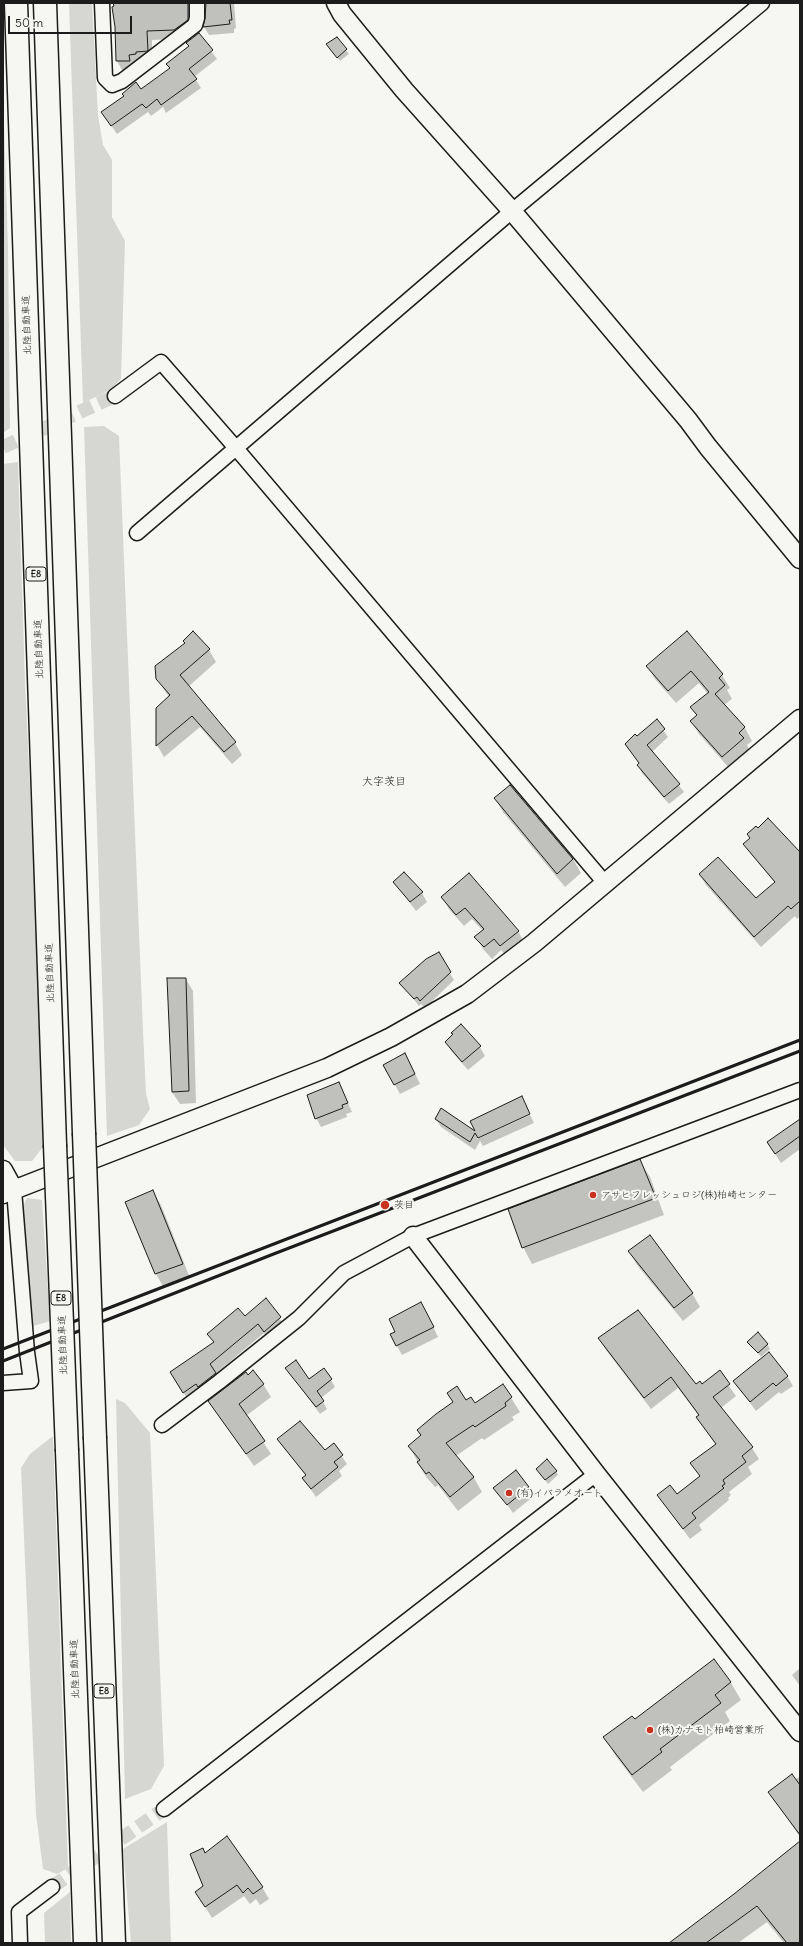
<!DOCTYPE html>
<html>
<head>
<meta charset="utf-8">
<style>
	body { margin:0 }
	#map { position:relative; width:803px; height:1946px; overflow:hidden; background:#f6f6f2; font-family:Delius,sans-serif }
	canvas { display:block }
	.frame { position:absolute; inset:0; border:4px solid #1c1c1c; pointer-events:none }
	.scale { position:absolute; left:8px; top:16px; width:124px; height:18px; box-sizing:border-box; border:2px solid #1c1c1c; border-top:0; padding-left:5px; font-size:12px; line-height:14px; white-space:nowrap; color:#1c1c1c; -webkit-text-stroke:3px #f6f6f2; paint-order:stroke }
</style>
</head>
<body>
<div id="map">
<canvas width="803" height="1946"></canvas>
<div class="frame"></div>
<div class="scale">50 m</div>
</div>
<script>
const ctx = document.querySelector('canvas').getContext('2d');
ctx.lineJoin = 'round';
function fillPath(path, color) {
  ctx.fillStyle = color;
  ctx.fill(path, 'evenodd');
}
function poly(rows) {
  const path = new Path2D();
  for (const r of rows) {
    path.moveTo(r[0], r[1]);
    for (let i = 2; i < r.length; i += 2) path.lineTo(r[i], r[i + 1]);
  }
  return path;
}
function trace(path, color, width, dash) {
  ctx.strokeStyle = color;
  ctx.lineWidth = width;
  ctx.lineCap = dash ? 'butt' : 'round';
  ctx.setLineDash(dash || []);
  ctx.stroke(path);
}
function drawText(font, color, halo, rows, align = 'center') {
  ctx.font = font + ' Delius,"Klee One",sans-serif';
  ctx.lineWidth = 4;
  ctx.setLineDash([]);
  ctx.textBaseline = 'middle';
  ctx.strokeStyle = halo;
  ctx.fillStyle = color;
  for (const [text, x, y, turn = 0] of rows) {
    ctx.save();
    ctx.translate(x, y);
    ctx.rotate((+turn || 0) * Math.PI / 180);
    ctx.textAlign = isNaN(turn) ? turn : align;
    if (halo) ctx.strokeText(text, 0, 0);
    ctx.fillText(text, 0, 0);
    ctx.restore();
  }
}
fillPath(poly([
	[69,3,92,3,98,115,103,145,112,160,112,217,125,241,121,379,110,390,83,403],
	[3,92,8,248,10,428,3,433],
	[104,426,119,436,143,1031,146,1094,150,1109,139,1125,107,1136,84,427],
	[18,462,25,682,40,1002,43,1147,32,1161,15,1161,3,1145,3,464],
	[27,1198,42,1200,50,1321,27,1328,22,1209],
	[116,1399,125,1403,150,1433,164,1766,151,1789,125,1799],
	[53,1436,68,1868,57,1874,43,1869,36,1814,21,1468,30,1454],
	[167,1822,171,1943,131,1943,123,1849],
	[70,1892,71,1943,45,1943,44,1913]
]), '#d6d6d2');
fillPath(poly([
	[114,3,188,4,193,13,192,29,180,39,152,40,152,59,134,70,122,70,117,61],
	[206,3,234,3,236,28,234,29,234,33,209,35,204,27],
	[200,36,217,59,194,77,201,88,166,113,163,107,151,116,148,112,117,134,102,112,141,90,170,69,168,64],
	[337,38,349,54,340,61,327,45],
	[687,633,722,675,730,688,727,690,732,699,724,705,745,728,752,741,747,745,750,751,730,769,699,734,691,721,697,717,692,708,708,694,699,683,676,703,655,679,648,667],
	[185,643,209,650,216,662,188,687,235,743,242,755,232,764,200,727,164,757,157,745,157,709,169,697,157,679],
	[657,721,668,737,652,752,684,792,669,804,642,773,638,765,640,764,626,744,637,738],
	[495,798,573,859,581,873,565,887,503,812],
	[745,844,800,854,800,916,797,919,795,916,761,947,706,885,700,875,756,899,775,883,751,854],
	[394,882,422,893,427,902,416,911],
	[442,897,518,931,525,944,508,958,501,950,492,959,483,949,476,937,483,931,472,919,464,926,449,909],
	[438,953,454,980,425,1008,421,1004,419,1006,401,983],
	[186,979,193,991,196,1103,180,1104,172,1092],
	[446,1043,480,1047,485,1056,468,1070,452,1052],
	[410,1063,420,1084,400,1094,385,1066],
	[339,1084,352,1112,346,1114,347,1117,321,1127,316,1118],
	[442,1109,477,1134,477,1139,530,1115,534,1123,483,1146,480,1141,475,1150,441,1127,436,1119],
	[800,1125,800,1149,781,1163,774,1152],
	[640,1161,650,1177,664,1215,532,1264,523,1247],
	[153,1192,161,1205,190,1278,164,1288,156,1274,126,1202],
	[629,1251,692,1293,700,1307,683,1321,637,1265],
	[265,1300,286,1327,270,1340,264,1333,215,1374,221,1383,189,1401,176,1381,214,1343,209,1334,245,1317],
	[426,1312,438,1337,402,1355,397,1346],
	[599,1339,696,1386,702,1385,719,1372,736,1396,721,1408,752,1448,759,1459,748,1467,752,1474,729,1492,731,1495,728,1498,729,1500,699,1525,702,1530,690,1539,658,1496,677,1495,700,1477,692,1463,716,1445,704,1428,697,1417,699,1416,678,1388,651,1409,606,1350],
	[749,1342,767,1344,770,1349,761,1357],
	[286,1368,309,1381,331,1380,335,1387,321,1398,327,1409,320,1414],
	[247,1376,263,1384,271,1397,246,1416,271,1454,254,1466,209,1401],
	[787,1376,793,1386,781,1394,779,1392,756,1411,734,1381],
	[503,1385,520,1412,512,1417,514,1420,484,1440,482,1438,456,1456,474,1478,482,1492,458,1511,438,1485,435,1487,426,1477,409,1446,421,1436,418,1431,466,1401,474,1404],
	[278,1440,325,1452,334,1445,347,1464,339,1471,342,1476,316,1497,303,1478,306,1476],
	[537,1469,556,1471,558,1475,548,1484],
	[529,1487,534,1496,513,1513,495,1488],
	[714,1660,731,1683,741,1700,725,1712,730,1721,670,1767,672,1770,643,1792,615,1755,605,1737,635,1721],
	[800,1668,800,1686,792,1675],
	[800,1777,800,1837,769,1792],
	[800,1842,800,1943,784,1943,767,1922,738,1943,670,1943,735,1895],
	[203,1849,206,1854,262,1887,269,1899,260,1905,256,1899,250,1904,244,1896,212,1918,196,1892,205,1886]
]), '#0003');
const building = poly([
	[113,3,188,3,188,20,174,30,147,31,148,51,136,52,136,54,129,55,130,61,116,61,115,27,112,7,114,6,113,3],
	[206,3,230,3,232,20,229,20,230,24,203,27,205,18,206,3],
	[199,33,213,50,189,69,197,79,161,105,157,99,146,108,142,104,111,126,101,112,124,96,122,94,136,82,141,89,170,68,166,64,189,46,186,43,199,33],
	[337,37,347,49,337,58,326,44,337,37],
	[193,631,210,649,180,675,236,742,224,752,192,716,156,746,156,708,170,695,156,679,155,666,185,643,183,641,193,631],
	[687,631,723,674,719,678,725,685,715,694,745,727,739,733,744,738,722,757,690,721,697,715,690,707,709,692,691,671,668,691,646,666,687,631],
	[657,719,665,729,647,745,680,784,664,797,637,765,639,763,625,744,635,734,637,736,657,719],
	[510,785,573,859,557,874,494,798,510,785],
	[768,818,800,852,800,901,791,909,788,906,754,937,699,874,718,857,756,898,775,882,743,844,750,838,747,834,756,826,758,828,768,818],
	[404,872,423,892,410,902,393,882,404,872],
	[469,873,519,931,500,946,494,939,484,947,474,937,484,929,465,908,456,915,441,897,469,873],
	[439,952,451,972,420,1001,417,997,414,999,399,983,426,959,439,952],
	[167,978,186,978,189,1091,172,1092,167,978],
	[461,1024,481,1046,462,1062,445,1042,453,1034,451,1033,461,1024],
	[405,1053,415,1074,394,1085,383,1065,405,1053],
	[339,1082,348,1103,342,1105,343,1108,315,1119,307,1095,339,1082],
	[522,1096,530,1114,478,1138,475,1133,470,1142,435,1119,441,1108,475,1131,470,1121,522,1096],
	[800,1119,800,1136,775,1154,767,1142,800,1119],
	[640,1159,656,1198,522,1248,508,1209,640,1159],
	[153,1190,183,1264,155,1274,125,1202,153,1190],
	[650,1235,693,1293,674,1308,628,1251,650,1235],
	[266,1298,281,1317,264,1332,258,1324,210,1364,216,1373,198,1387,196,1384,183,1393,170,1372,214,1342,207,1334,238,1308,245,1316,266,1298],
	[421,1302,434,1327,396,1346,390,1334,395,1332,389,1319,421,1302],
	[638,1310,696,1384,700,1381,702,1384,720,1370,730,1384,713,1397,753,1447,742,1456,746,1462,723,1480,725,1484,722,1486,724,1488,692,1513,696,1518,683,1529,657,1495,670,1485,677,1494,700,1476,690,1463,716,1444,696,1417,699,1415,671,1377,644,1398,598,1338,638,1310],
	[758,1332,768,1344,758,1353,747,1342,758,1332],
	[769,1352,788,1376,776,1386,773,1383,750,1402,733,1381,769,1352],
	[296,1360,309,1379,324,1368,332,1379,317,1391,324,1401,316,1407,285,1368,296,1360],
	[253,1370,264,1384,239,1404,265,1441,246,1454,208,1401,246,1372,248,1375,253,1370],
	[503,1384,512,1397,505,1403,506,1406,475,1427,473,1425,446,1443,474,1477,450,1497,429,1472,426,1474,417,1462,420,1460,408,1446,421,1435,417,1430,436,1414,453,1402,447,1393,457,1386,466,1400,471,1397,475,1403,503,1384],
	[300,1421,325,1450,334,1443,343,1455,334,1462,338,1467,311,1489,302,1478,306,1475,277,1439,300,1421],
	[547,1459,557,1471,545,1480,536,1469,547,1459],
	[516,1470,529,1487,507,1505,493,1488,516,1470],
	[714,1659,731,1682,715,1695,721,1703,660,1749,662,1752,632,1775,603,1737,632,1716,635,1719,714,1659],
	[792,1774,800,1785,800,1835,768,1792,792,1774],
	[227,1836,263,1887,253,1894,248,1888,243,1893,237,1885,205,1907,195,1892,203,1886,190,1854,203,1848,205,1853,227,1836],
	[800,1841,800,1943,787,1943,757,1906,706,1943,669,1943,734,1894,800,1841]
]);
fillPath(building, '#c0c0bd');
trace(building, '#1c1c1c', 1);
trace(poly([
	[3,447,115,396],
	[52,1887,164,1809]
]), '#d5d5d2', 14, [14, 7]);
const minor = poly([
	[102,3,105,78,112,85,122,81,195,25,197,18,197,3],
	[115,396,161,362,235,447,605,883],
	[137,533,512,211,762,3],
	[3,1383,31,1381,27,1352,14,1190],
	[162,1425,219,1382,299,1318,344,1273,413,1236,800,1090],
	[164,1809,596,1474],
	[20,1943,19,1912,52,1887]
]);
const tertiary = poly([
	[336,3,342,14,404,90,512,211,597,312,688,420,708,447,800,559],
	[3,1170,14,1190],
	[3,1194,327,1068,391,1037,467,994,534,943,800,719],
	[413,1236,596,1474,800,1732]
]);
const motorway = poly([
	[16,3,55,1145],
	[45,3,84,1133],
	[95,1439,114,1943],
	[67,1451,85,1943]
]);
trace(minor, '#1c1c1c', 17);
trace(tertiary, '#1c1c1c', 21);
trace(motorway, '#1c1c1c', 25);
trace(minor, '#f6f6f2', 14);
trace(tertiary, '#f6f6f2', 18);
trace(motorway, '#f6f6f2', 22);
trace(poly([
	[3,1349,800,1040],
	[3,1361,271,1255,800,1051]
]), '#1c1c1c', 3);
const motorwayBridge = poly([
	[84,1133,95,1439],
	[55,1145,67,1451]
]);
trace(motorwayBridge, '#1c1c1c', 25, []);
trace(motorwayBridge, '#f6f6f2', 22);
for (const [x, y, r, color] of [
	[593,1195,4,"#c8321e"],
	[385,1205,5,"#c8321e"],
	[509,1493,4,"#c8321e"],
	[650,1730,4,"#c8321e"]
]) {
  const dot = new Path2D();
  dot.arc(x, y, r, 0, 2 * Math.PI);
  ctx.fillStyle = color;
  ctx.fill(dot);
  trace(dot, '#f6f6f2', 1.5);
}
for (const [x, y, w] of [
	[36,574,20],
	[61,1298,20],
	[104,1691,20]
]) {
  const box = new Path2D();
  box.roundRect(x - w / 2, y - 7, w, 14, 3);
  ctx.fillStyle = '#f6f6f2';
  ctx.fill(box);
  trace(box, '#1c1c1c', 1);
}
drawText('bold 9px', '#1c1c1c', null, [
	["E8",36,574],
	["E8",61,1298],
	["E8",104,1691]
]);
drawText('10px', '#1c1c1c', '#f6f6f2', [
	["北陸自動車道",27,325,-92],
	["北陸自動車道",39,649,-92],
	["北陸自動車道",50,973,-92],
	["北陸自動車道",63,1345,-92],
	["北陸自動車道",75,1669,-92]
]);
drawText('10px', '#1c1c1c', '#f6f6f2', [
	["アサヒフレッシュロジ(株)柏崎センター",601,1195],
	["茨目",394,1205],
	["(有)イバラメオート",517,1493],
	["(株)カナモト柏崎営業所",658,1730]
], 'left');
drawText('11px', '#1c1c1c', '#f6f6f2', [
	["大字茨目",384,782]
]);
</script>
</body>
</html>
